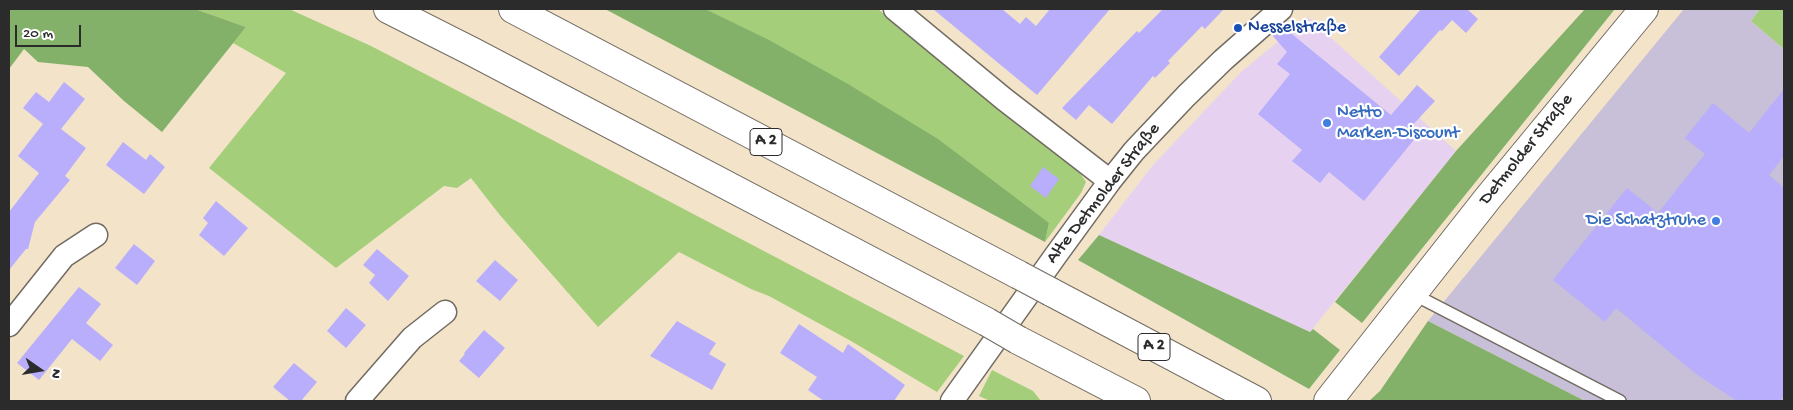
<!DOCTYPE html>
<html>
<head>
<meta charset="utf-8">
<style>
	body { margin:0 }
	#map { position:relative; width:1793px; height:410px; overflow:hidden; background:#f3e3c9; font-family:"Gochi Hand",sans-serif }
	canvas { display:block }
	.frame { position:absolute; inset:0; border:10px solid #2b2b2b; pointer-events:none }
	.north { position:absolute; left:15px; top:345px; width:50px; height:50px; -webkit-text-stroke:4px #fff; paint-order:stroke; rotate:103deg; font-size:14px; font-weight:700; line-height:20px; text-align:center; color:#2b2b2b }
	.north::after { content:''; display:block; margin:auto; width:18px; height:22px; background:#2b2b2b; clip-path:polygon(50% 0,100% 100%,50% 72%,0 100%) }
	.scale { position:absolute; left:15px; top:25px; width:66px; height:22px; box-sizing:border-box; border:2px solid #2b2b2b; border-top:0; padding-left:6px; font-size:15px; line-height:18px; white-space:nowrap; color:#2b2b2b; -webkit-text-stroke:4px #fff; paint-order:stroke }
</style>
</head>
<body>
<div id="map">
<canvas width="1793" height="410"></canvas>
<div class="frame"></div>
<div class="north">N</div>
<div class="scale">20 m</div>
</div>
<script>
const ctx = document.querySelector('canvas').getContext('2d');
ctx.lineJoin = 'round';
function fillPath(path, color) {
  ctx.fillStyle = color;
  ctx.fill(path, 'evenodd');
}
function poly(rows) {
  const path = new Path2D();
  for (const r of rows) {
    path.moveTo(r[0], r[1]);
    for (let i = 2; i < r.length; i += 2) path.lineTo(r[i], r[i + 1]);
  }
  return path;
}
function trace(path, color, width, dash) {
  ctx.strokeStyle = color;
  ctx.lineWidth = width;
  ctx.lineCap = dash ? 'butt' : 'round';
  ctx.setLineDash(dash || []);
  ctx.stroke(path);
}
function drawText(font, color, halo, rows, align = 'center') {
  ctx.font = font + ' "Gochi Hand",sans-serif';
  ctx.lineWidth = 4.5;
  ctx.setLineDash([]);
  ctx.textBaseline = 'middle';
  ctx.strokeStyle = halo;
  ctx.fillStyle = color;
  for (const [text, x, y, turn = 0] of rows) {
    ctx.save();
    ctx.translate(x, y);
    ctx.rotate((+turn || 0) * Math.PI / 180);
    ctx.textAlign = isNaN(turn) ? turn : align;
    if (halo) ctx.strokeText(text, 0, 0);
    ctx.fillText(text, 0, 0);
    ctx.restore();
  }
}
fillPath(poly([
	[1308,17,1456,151,1310,332,1099,235,1153,165,1241,72]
]), '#e6d2f0');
fillPath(poly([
	[1684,9,1760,9,1751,21,1784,49,1784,401,1585,401,1428,321]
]), '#c8bfd8');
fillPath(poly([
	[195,9,289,9,371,46,518,122,964,356,937,392,851,341,769,296,751,289,679,252,598,327,499,214,471,178,457,188,444,186,336,268,209,168,286,73,233,43,246,27],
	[705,9,878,9,983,97,1080,173,1086,182,1081,193,1045,242,1049,223],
	[1760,9,1784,9,1784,49,1751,21],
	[992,370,1033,391,1041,401,990,401,979,396]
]), '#a4ce7a');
fillPath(poly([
	[9,9,195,9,246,27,162,132,124,101,88,67,38,62,24,49,9,69],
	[605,9,705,9,769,40,848,84,938,139,1049,223,1045,242],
	[1585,9,1615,9,1362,323,1335,302,1456,151],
	[1099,235,1310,332,1313,329,1340,350,1309,389,1078,260],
	[1428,321,1585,401,1369,401,1380,391]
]), '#83b16a');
fillPath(poly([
	[933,9,1002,9,1020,24,1026,17,1036,26,1050,9,1110,9,1037,95],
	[1163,9,1224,9,1205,29,1202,26,1168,61,1170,63,1155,78,1153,76,1112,124,1089,105,1076,120,1062,108,1137,31,1139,33],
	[1421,9,1467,9,1478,19,1466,33,1452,20,1442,31,1440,30,1399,76,1379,57],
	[1282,26,1391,115,1417,85,1435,101,1409,129,1417,136,1364,201,1329,172,1320,183,1292,161,1302,150,1258,114,1290,74,1277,64,1287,52,1272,35],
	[64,82,85,99,61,129,86,148,65,176,70,180,35,222,28,249,26,249,9,270,9,212,39,173,18,156,43,124,23,108,36,92,49,102],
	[1784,89,1784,156,1769,175,1784,188,1784,395,1780,401,1737,401,1696,374,1616,308,1605,322,1553,280,1627,188,1658,213,1705,154,1685,138,1713,103,1749,133],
	[123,142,146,160,150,154,165,167,144,194,106,165],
	[1043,167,1059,179,1046,198,1030,186],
	[216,201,248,228,224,256,199,235,208,223,203,218],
	[134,244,155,261,137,285,115,268],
	[377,249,409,276,388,301,369,283,375,275,363,265],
	[495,260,518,280,500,301,476,281],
	[79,287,101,304,86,323,113,345,100,361,72,339,39,380,17,363],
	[346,308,366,325,346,348,327,331],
	[677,321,716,343,709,354,726,364,712,390,650,356],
	[799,324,843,353,848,344,905,385,894,401,824,401,808,390,817,377,780,353],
	[484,330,505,348,479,378,459,361,465,354,464,353],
	[294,363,317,382,301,401,290,401,273,387]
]), '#b9aefb');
const service = poly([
	[1413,294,1620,401]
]);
const minor = poly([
	[895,9,1004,99,1110,181],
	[9,325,64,256,96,235],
	[357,401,412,338,445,312],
	[952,401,1056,255,1110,181,1134,151,1186,96,1223,60,1281,9]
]);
const tertiary = poly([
	[1328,401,1488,198,1644,9]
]);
const motorway = poly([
	[388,9,473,52,987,322],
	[513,9,1019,275],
	[1051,292,1257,401],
	[1018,340,1136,401]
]);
trace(service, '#716b62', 14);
trace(minor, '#716b62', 25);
trace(tertiary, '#716b62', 30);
trace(motorway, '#716b62', 30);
trace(service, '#fff', 11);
trace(minor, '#fff', 22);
trace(tertiary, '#fff', 28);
trace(motorway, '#fff', 28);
const motorwayBridge = poly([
	[1019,275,1051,292],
	[987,322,1018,340]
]);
trace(motorwayBridge, '#716b62', 30, []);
trace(motorwayBridge, '#fff', 28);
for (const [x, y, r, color] of [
	[1238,28,5,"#1a4fb4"],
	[1327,123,5,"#3f7fe0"],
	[1716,221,5,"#3f7fe0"]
]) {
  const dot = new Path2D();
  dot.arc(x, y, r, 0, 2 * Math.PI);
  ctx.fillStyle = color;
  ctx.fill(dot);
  trace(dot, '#fff', 2);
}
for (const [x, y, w] of [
	[766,142,32],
	[1154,347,32]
]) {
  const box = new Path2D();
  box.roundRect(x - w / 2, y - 13.5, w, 27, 4);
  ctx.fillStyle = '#fff';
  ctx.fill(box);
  trace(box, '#2b2b2b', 1);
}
drawText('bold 16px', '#2b2b2b', null, [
	["A 2",766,142],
	["A 2",1154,347]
]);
drawText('18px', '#164399', '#fff', [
	["Nesselstraße",1248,28]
], 'left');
drawText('18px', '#366cbe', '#fff', [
	["Netto",1337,113],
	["Marken-Discount",1337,134],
	["Die Schatztruhe",1706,221,"right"]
], 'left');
drawText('18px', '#2b2b2b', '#fff', [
	["Detmolder Straße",1527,150,-51],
	["Alte Detmolder Straße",1104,194,-52]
]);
</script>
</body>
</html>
